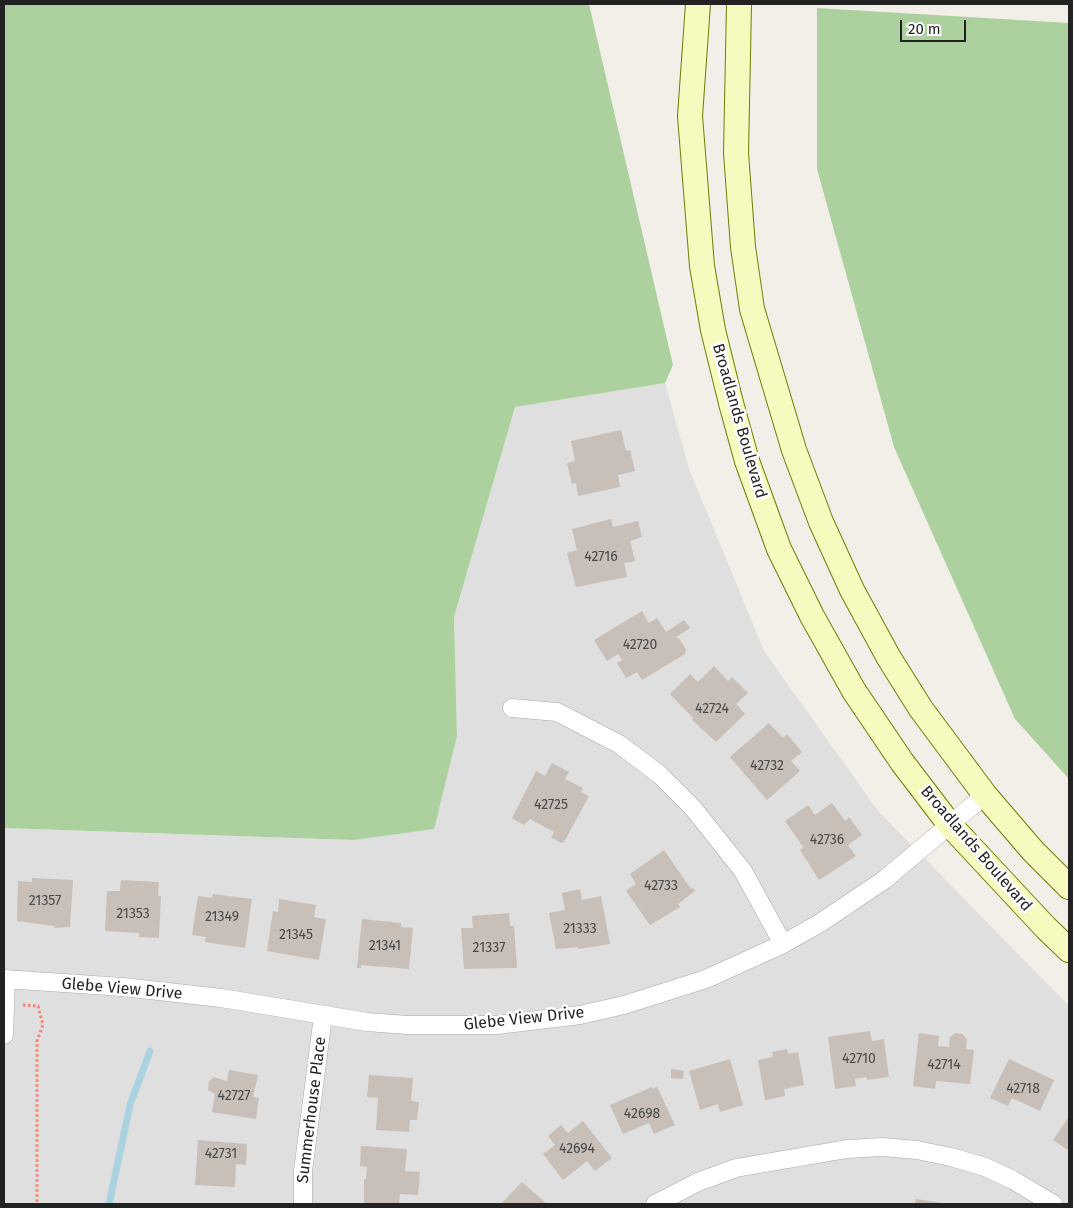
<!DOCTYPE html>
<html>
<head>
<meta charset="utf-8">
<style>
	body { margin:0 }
	#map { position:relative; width:1073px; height:1208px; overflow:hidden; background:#f2efe9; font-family:"Fira Sans",sans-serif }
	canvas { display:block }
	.frame { position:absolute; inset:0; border:5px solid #222; pointer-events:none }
	.scale { position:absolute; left:900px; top:20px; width:66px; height:22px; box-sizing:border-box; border:2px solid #222; border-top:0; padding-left:6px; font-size:15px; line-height:18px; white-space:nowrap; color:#222; -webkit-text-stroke:4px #fff; paint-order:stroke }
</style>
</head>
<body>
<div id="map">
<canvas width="1073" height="1208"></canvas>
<div class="frame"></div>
<div class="scale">20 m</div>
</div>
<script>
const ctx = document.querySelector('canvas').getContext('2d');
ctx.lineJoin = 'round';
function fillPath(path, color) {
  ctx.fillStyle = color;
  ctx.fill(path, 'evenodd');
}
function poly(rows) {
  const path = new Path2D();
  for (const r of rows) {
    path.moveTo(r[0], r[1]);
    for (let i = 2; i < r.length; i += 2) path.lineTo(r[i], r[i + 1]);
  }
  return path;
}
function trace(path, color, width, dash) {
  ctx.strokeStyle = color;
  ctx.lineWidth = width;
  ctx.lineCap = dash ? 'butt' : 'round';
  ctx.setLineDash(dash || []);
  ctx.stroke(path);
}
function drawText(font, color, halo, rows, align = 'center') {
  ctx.font = font + ' "Fira Sans",sans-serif';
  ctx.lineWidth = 5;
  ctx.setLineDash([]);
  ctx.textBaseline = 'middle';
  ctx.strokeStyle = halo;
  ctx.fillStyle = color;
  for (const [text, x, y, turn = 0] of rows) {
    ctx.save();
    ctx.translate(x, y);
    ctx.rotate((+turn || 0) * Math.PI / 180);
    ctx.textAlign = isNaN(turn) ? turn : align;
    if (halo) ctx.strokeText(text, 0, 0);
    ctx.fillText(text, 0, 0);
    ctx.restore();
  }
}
fillPath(poly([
	[665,383,689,469,764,651,879,812,1069,1006,1069,1204,4,1204,4,828,353,840,457,736,454,617,515,407]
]), '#e0dfdf');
fillPath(poly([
	[4,4,589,4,673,365,665,383,515,407,454,617,457,736,434,829,353,840,4,828],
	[817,8,1069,23,1069,779,1015,719,894,447,817,169]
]), '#add19e');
trace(poly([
	[109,1204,130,1105,150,1051]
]), '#aad3df', 7);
fillPath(poly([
	[621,430,626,451,630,450,635,471,618,475,620,487,578,496,576,483,572,484,567,463,575,461,571,441],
	[611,519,613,527,638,521,642,537,630,541,635,561,624,563,627,577,576,587,567,553,577,550,572,529],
	[642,611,649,623,657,618,666,632,684,620,690,628,675,638,679,638,686,650,685,654,642,680,637,672,626,678,617,663,622,660,618,654,607,661,594,640],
	[714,666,728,681,732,677,748,693,736,704,745,714,716,742,692,720,693,718,670,694,690,674,698,682],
	[769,723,783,738,787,734,802,752,791,761,800,771,767,800,730,757],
	[552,763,569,772,565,779,583,788,581,792,589,796,564,842,561,843,551,837,554,832,530,819,524,825,512,818,536,771,545,776],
	[832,803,845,821,849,817,862,835,848,845,856,856,819,880,800,850,803,847,785,821,808,805,815,815],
	[664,850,691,889,693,888,695,891,678,904,680,907,650,925,626,891,636,884,630,874],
	[32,878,73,880,70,927,54,928,54,926,17,921,18,881,32,882],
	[121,880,159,882,158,896,161,896,159,938,139,937,139,933,105,931,107,891,120,891],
	[580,889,582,900,601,896,610,944,578,949,578,947,556,949,549,913,565,910,562,893],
	[213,894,252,899,245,948,205,942,206,937,192,935,198,896,212,898],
	[279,899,316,905,314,917,326,919,319,960,267,951,273,911,278,912],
	[509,913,510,926,514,926,517,968,464,969,461,928,473,928,472,916],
	[362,919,401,923,401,927,413,928,409,969,361,965,361,968,357,968],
	[870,1031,872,1041,884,1039,889,1077,867,1080,866,1077,855,1079,856,1086,835,1089,828,1037],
	[919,1033,939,1036,938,1046,949,1047,950,1037,955,1033,962,1034,967,1039,966,1049,974,1050,970,1084,936,1081,935,1089,913,1086],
	[787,1049,788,1054,798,1052,804,1085,784,1089,785,1096,765,1100,758,1060,773,1057,772,1052],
	[730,1059,743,1105,720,1112,718,1104,700,1110,689,1071],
	[1009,1059,1054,1080,1040,1111,1012,1098,1008,1106,990,1098],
	[671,1069,684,1071,683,1079,671,1078],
	[229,1070,258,1075,253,1097,259,1098,256,1119,212,1112,215,1094,208,1090,209,1081,214,1077,227,1081],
	[369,1075,413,1078,411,1101,419,1102,417,1120,410,1120,409,1132,376,1130,378,1098,367,1097],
	[652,1087,653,1089,657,1087,675,1125,654,1134,649,1123,623,1134,610,1105],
	[1069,1117,1069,1151,1053,1140],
	[583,1121,612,1158,595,1171,587,1161,563,1180,543,1154,555,1145,548,1136,561,1125,568,1133],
	[198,1140,247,1144,246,1165,236,1164,235,1187,195,1185],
	[361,1146,407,1149,405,1171,420,1172,418,1195,400,1194,399,1204,364,1204,364,1179,366,1179,367,1167,360,1166],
	[522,1182,547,1204,501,1204],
	[916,1199,942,1203,942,1204,915,1204]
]), '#c7bfb8');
const street = poly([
	[512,708,557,712,619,744,660,775,693,808,743,871,783,944],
	[4,979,123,987,221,998,367,1022,407,1025,497,1025,580,1015,624,1005,706,979,783,944,820,923,884,880,985,795],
	[4,1035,6,979],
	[303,1204,303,1171,323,1016],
	[655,1204,698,1182,736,1168,847,1149,882,1147,917,1150,951,1157,985,1167,1013,1180,1053,1204]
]);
const secondary = poly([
	[698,4,690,116,702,266,713,330,731,403,747,461,779,549,812,616,854,691,902,762,950,825,1046,928,1069,950],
	[739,4,736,153,743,247,752,309,794,450,821,522,852,590,889,658,921,709,985,795,1033,851,1069,887]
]);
trace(street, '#a9a9a9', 19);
trace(secondary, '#707d05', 26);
trace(poly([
	[23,1005,38,1006,43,1025,37,1041,37,1204]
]), '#fa8072', 3, [2.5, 2.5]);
trace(street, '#fff', 18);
trace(secondary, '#f7fabf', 24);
drawText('14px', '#4b4948', null, [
	["42716",601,557],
	["42720",640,645],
	["42724",712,709],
	["42732",767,766],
	["42725",551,805],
	["42736",827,840],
	["42733",661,886],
	["21357",45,901],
	["21353",133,914],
	["21349",222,917],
	["21333",580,929],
	["21345",296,935],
	["21341",385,946],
	["21337",489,948],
	["42710",859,1059],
	["42714",944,1065],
	["42718",1023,1089],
	["42727",234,1096],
	["42698",642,1114],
	["42694",577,1149],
	["42731",221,1154]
]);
drawText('16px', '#222', '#fff', [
	["Broadlands Boulevard",739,421,74],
	["Broadlands Boulevard",976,849,49],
	["Glebe View Drive",122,989,5],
	["Glebe View Drive",524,1019,-6],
	["Summerhouse Place",312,1110,-83]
]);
</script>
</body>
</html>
